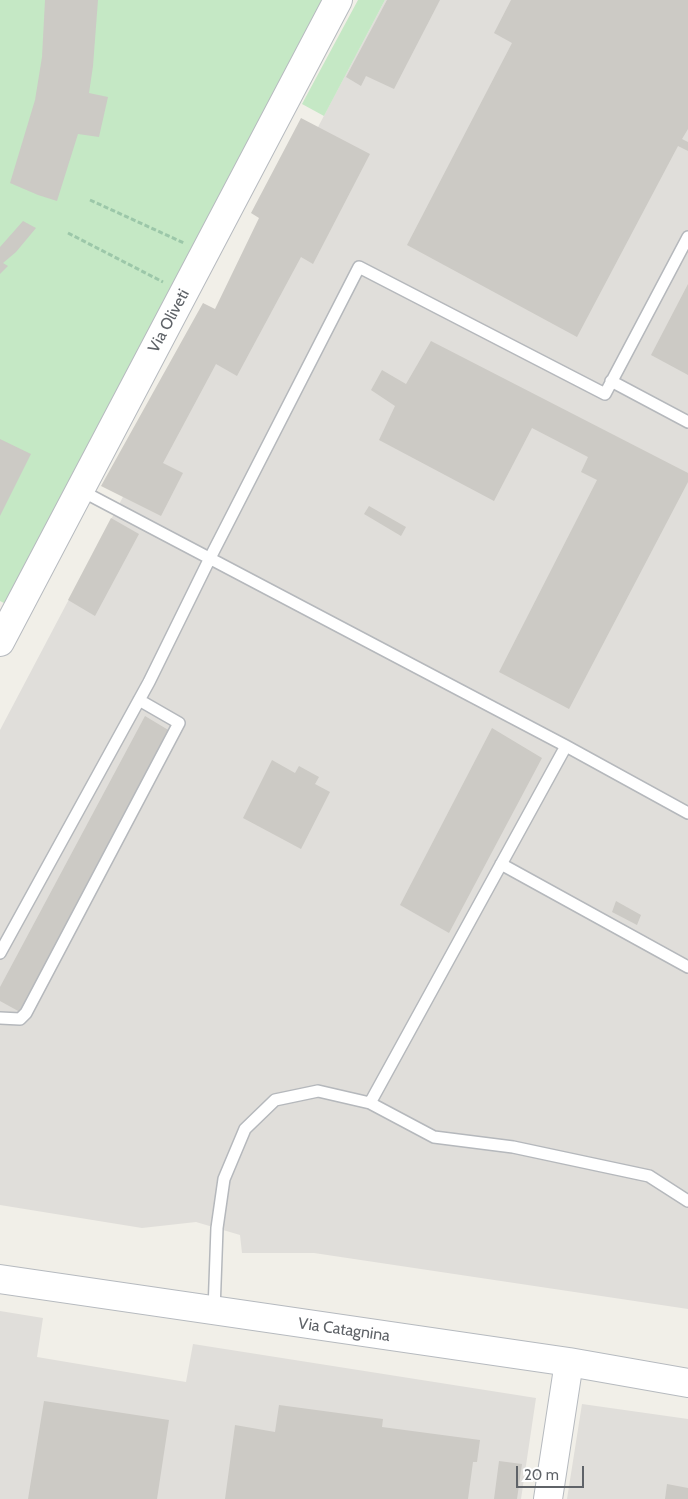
<!DOCTYPE html>
<html>
<head>
<meta charset="utf-8">
<style>
	body { margin:0 }
	#map { position:relative; width:688px; height:1499px; overflow:hidden; background:#f1efe8; font-family:Cabin,sans-serif }
	canvas { display:block }
	.scale { position:absolute; left:516px; top:1466px; width:68px; height:22px; box-sizing:border-box; border:2px solid #5f6368; border-top:0; padding-left:6px; font-size:15px; line-height:18px; white-space:nowrap; color:#5f6368; -webkit-text-stroke:4px #fff; paint-order:stroke }
</style>
</head>
<body>
<div id="map">
<canvas width="688" height="1499"></canvas>
<div class="scale">20 m</div>
</div>
<script>
const ctx = document.querySelector('canvas').getContext('2d');
ctx.lineJoin = 'round';
function fillPath(path, color) {
  ctx.fillStyle = color;
  ctx.fill(path, 'evenodd');
}
function poly(rows) {
  const path = new Path2D();
  for (const r of rows) {
    path.moveTo(r[0], r[1]);
    for (let i = 2; i < r.length; i += 2) path.lineTo(r[i], r[i + 1]);
  }
  return path;
}
function trace(path, color, width, dash) {
  ctx.strokeStyle = color;
  ctx.lineWidth = width;
  ctx.lineCap = dash ? 'butt' : 'round';
  ctx.setLineDash(dash || []);
  ctx.stroke(path);
}
function drawText(font, color, halo, rows, align = 'center') {
  ctx.font = font + ' Cabin,sans-serif';
  ctx.lineWidth = 4;
  ctx.setLineDash([]);
  ctx.textBaseline = 'middle';
  ctx.strokeStyle = halo;
  ctx.fillStyle = color;
  for (const [text, x, y, turn = 0] of rows) {
    ctx.save();
    ctx.translate(x, y);
    ctx.rotate((+turn || 0) * Math.PI / 180);
    ctx.textAlign = isNaN(turn) ? turn : align;
    if (halo) ctx.strokeText(text, 0, 0);
    ctx.fillText(text, 0, 0);
    ctx.restore();
  }
}
fillPath(poly([
	[385,0,688,0,688,1309,314,1253,242,1253,240,1235,196,1222,142,1228,0,1205,0,730],
	[0,1311,43,1318,37,1357,186,1382,193,1344,536,1398,521,1499,0,1499],
	[582,1404,688,1419,688,1499,567,1499]
]), '#e0deda');
fillPath(poly([
	[0,0,322,0,8,605,0,601],
	[358,0,385,0,324,116,302,104]
]), '#c5e8c5');
fillPath(poly([
	[45,0,98,0,93,66,89,93,108,97,99,137,78,134,57,201,38,195,10,183,35,100,42,57],
	[387,0,440,0,394,89,366,76,361,86,346,77],
	[511,0,688,0,688,129,682,139,688,142,688,151,678,146,577,337,407,245,512,43,494,33],
	[301,118,370,154,313,264,301,257,237,376,216,364,163,463,183,473,161,516,101,486,203,303,215,309,259,218,251,213],
	[23,221,36,228,16,252,3,263,8,266,0,274,0,247],
	[688,284,688,375,651,355],
	[431,341,688,473,688,482,569,709,499,672,597,480,581,472,588,457,532,428,494,501,379,440,395,406,371,390,382,370,406,384],
	[0,439,31,454,0,516],
	[369,506,406,527,401,536,364,514],
	[111,518,139,534,95,616,68,600],
	[145,716,170,731,20,1012,0,1001,0,987],
	[492,728,542,758,449,933,400,905],
	[272,760,295,773,299,766,319,777,315,784,330,792,301,849,243,818],
	[616,901,641,915,637,925,612,912],
	[44,1401,169,1420,157,1499,28,1499],
	[279,1405,383,1419,382,1427,480,1440,477,1462,473,1462,468,1499,225,1499,235,1425,275,1432],
	[499,1461,522,1464,517,1499,494,1499],
	[667,1484,688,1488,688,1499,665,1499]
]), '#cccac5');
const lane = poly([
	[611,381,688,422],
	[80,490,566,746,688,813],
	[501,864,688,967],
	[0,953,149,682,210,558,359,267,605,394,688,237],
	[0,1018,20,1019,26,1013,179,723,139,700],
	[370,1103,434,1137,513,1147,649,1176,688,1201],
	[214,1311,217,1228,224,1179,245,1129,275,1100,318,1091,370,1103,566,746]
]);
const secondary = poly([
	[0,642,338,0],
	[0,1279,569,1362,688,1383],
	[548,1499,569,1362]
]);
trace(lane, '#b5b8bc', 14);
trace(secondary, '#b6babf', 30);
trace(poly([
	[90,200,184,243],
	[68,233,163,282]
]), '#9cc7a9', 3, [5, 2.5]);
trace(lane, '#fff', 11);
trace(secondary, '#fff', 28);
drawText('16px', '#5f6368', '#fff', [
	["Via Oliveti",169,321,-62],
	["Via Catagnina",344,1330,8]
]);
</script>
</body>
</html>
